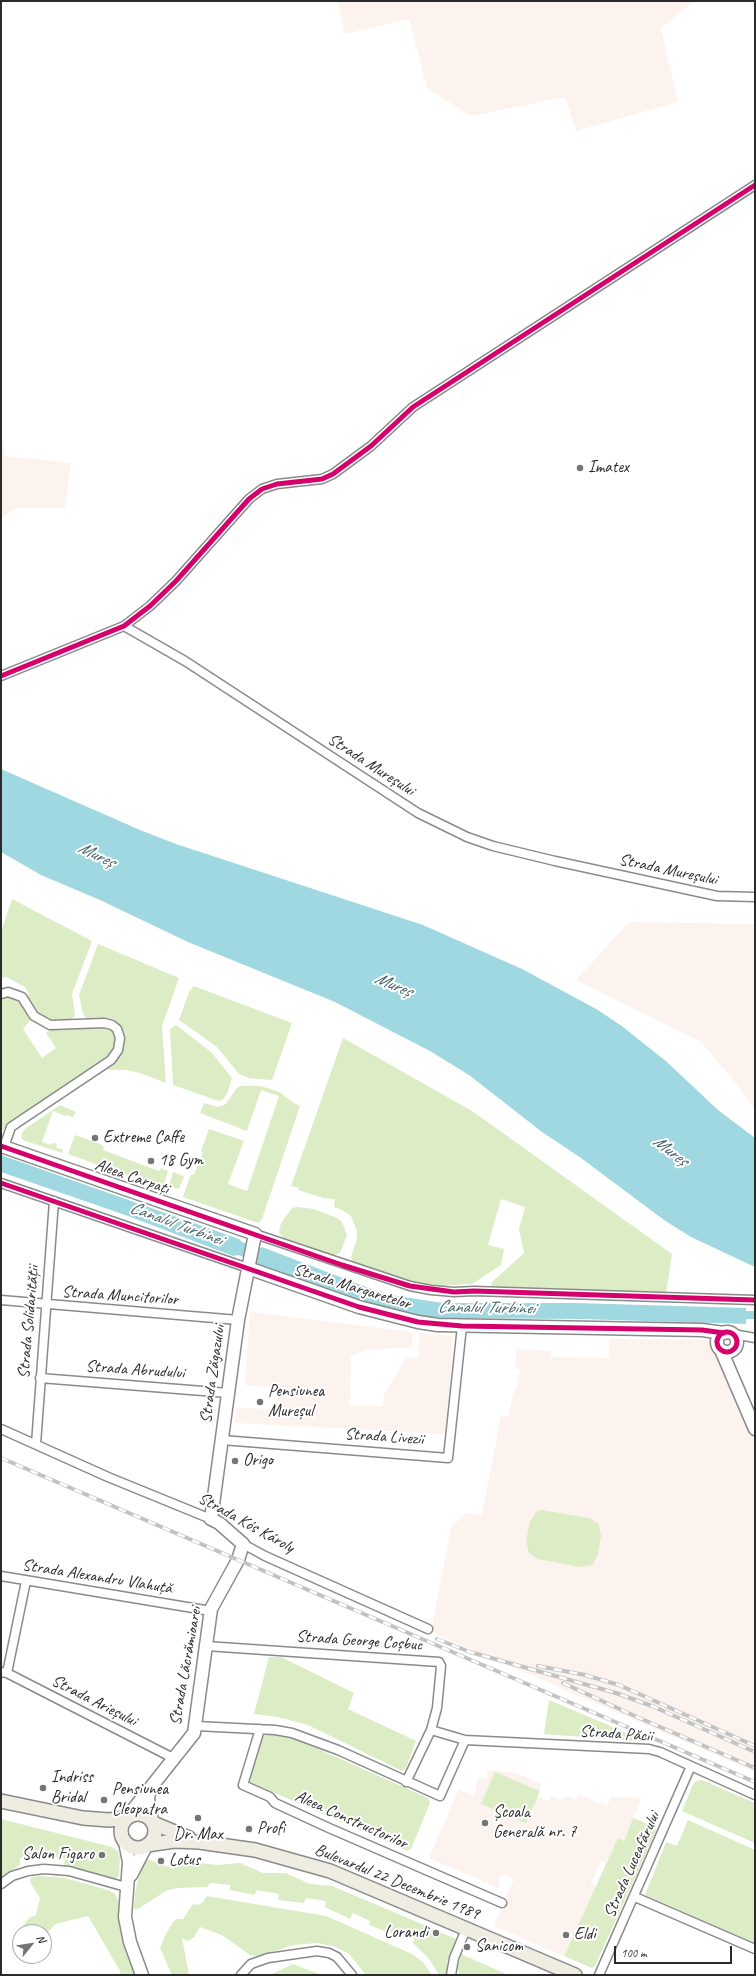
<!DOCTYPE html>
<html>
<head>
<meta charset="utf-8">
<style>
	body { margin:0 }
	#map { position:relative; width:756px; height:1976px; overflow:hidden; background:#fff; font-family:Caveat,sans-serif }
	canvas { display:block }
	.frame { position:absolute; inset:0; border:2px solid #2b2b2b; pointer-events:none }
	.north { position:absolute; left:12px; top:1924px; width:40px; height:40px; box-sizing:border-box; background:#fff; border:1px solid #aaa; border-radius:50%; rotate:60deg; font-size:11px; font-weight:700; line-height:16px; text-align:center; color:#2b2b2b }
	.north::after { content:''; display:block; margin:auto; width:14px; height:18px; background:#757575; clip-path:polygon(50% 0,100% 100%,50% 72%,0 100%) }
	.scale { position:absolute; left:614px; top:1946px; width:118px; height:18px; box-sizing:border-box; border:2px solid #2b2b2b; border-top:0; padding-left:5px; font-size:12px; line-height:14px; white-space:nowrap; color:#2b2b2b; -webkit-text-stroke:3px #fff; paint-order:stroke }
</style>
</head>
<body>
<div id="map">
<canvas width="756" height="1976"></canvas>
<div class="frame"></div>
<div class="north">N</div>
<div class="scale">100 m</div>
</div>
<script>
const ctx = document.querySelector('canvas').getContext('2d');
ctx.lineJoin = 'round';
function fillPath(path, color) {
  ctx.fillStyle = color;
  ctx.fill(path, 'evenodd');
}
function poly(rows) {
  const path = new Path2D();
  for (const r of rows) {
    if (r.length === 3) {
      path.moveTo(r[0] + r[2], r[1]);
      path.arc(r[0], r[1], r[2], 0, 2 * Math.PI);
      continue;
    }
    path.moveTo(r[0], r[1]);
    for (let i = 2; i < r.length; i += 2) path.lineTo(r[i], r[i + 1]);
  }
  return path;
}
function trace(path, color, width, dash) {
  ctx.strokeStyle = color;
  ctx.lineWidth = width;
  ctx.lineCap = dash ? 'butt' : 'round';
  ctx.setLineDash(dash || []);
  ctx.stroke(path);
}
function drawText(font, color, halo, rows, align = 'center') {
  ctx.font = font + ' Caveat,sans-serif';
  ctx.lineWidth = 4;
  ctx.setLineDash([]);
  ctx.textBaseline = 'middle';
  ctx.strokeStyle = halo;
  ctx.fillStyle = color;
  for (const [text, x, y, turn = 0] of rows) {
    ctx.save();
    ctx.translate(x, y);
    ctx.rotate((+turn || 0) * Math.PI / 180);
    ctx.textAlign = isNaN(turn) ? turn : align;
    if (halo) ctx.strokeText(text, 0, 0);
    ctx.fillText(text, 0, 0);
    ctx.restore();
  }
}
fillPath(poly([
	[337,1,694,1,661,28,678,102,576,131,565,97,471,116,427,88,409,19,345,34],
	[1,432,5,456,71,463,65,508,17,508,1,518],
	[629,922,755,924,755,1110,735,1082,700,1041,576,980],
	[250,1312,413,1332,412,1347,368,1350,351,1356,350,1406,383,1406,384,1394,406,1358,418,1358,420,1333,453,1336,447,1434,235,1423,236,1408,276,1409,277,1387,245,1385],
	[609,1339,712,1340,755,1441,755,1772,431,1632,451,1527,466,1513,482,1515,501,1416,508,1417,514,1390,516,1390,520,1370,515,1368,517,1349,551,1351,551,1357,609,1358],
	[487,1770,514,1772,541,1784,538,1797,549,1801,552,1796,563,1800,565,1796,576,1800,579,1795,607,1806,611,1797,641,1798,624,1841,618,1839,606,1863,601,1861,591,1883,596,1886,564,1956,494,1926,514,1879,505,1875,499,1877,500,1883,498,1888,429,1858,459,1789,474,1796,478,1779,487,1779]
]), '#fcf3ef');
fillPath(poly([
	[12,899,92,941,72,994,75,1015,72,1019,50,1020,40,1016,33,1009,27,997,29,993,25,987,6,977,1,978,1,932],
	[98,944,179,978,162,1026,166,1083,140,1073,126,1070,109,1070,107,1067,124,1037,123,1031,121,1026,113,1020,106,1018,87,1019,83,1014,79,995],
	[194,986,292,1023,272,1080,248,1078,239,1074,217,1047,179,1020,189,992],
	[8,996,19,999,32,1018,23,1029,42,1058,56,1048,46,1033,50,1030,102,1026,114,1032,116,1038,115,1048,109,1058,1,1131,1,998],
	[176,1025,211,1052,232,1078,227,1094,223,1099,219,1101,173,1085,170,1029],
	[343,1038,472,1111,672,1254,666,1295,492,1289,491,1283,524,1253,519,1229,525,1207,501,1199,488,1245,504,1249,501,1265,472,1284,431,1286,411,1283,354,1265,351,1257,357,1239,357,1231,351,1216,342,1210,334,1207,335,1199,323,1198,298,1190,299,1188,291,1186],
	[240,1086,261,1086,279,1092,294,1103,300,1106,262,1219,258,1223,183,1197,191,1174,194,1175,199,1163,197,1162,198,1159,200,1160,203,1152,201,1151,209,1129,244,1141,228,1184,247,1191,279,1096,261,1090,247,1131,200,1113,204,1103,218,1107,226,1104,236,1089],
	[60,1105,76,1112,73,1117,66,1115,65,1116,53,1111,42,1142,51,1145,52,1143,57,1144,56,1147,63,1150,62,1153,23,1140,21,1137,22,1133,25,1129],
	[75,1135,100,1144,104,1147,103,1150,159,1171,161,1168,168,1171,163,1188,68,1154],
	[173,1172,184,1176,179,1189,169,1186],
	[297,1207,314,1209,337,1218,342,1222,347,1235,340,1253,331,1256,284,1239,279,1232,281,1223,292,1208],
	[541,1510,589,1518,599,1524,601,1536,598,1555,592,1565,580,1567,538,1559,529,1553,526,1541,530,1522,536,1512],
	[269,1657,281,1657,354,1693,348,1709,416,1741,406,1768,402,1771,308,1725,278,1717,254,1714],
	[549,1700,648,1742,544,1734],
	[268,1734,298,1740,428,1798,430,1803,411,1849,407,1851,250,1782,248,1777,261,1737],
	[495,1772,540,1791,526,1823,481,1804],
	[702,1780,755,1803,755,1843,682,1811,694,1782],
	[633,1818,655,1827,656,1831,595,1966,592,1968,564,1956,618,1838,624,1841],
	[1,1819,112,1847,117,1850,120,1856,119,1876,115,1880,64,1867,65,1859,51,1856,20,1858,20,1865,1,1878],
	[688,1820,755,1850,755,1943,645,1895,666,1842,677,1846],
	[179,1857,190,1862,217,1865,240,1863,263,1873,286,1873,310,1884,332,1886,422,1924,456,1939,447,1961,447,1975,439,1975,429,1959,413,1943,414,1938,396,1931,394,1935,369,1925,370,1921,353,1913,350,1919,325,1907,326,1901,306,1898,304,1903,278,1900,279,1894,257,1890,254,1895,230,1890,230,1885,210,1883,207,1887,177,1888,166,1891,138,1909,134,1909,135,1892,140,1873,147,1859,174,1869],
	[39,1876,65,1878,108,1890,115,1894,119,1902,120,1918,139,1975,121,1975,120,1971,88,1916,55,1924,44,1937,44,1932,20,1932,20,1951,15,1947,19,1931,29,1918,36,1915,40,1898,30,1882,30,1878],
	[207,1896,326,1916,412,1954,423,1962,432,1975,366,1975,348,1953,333,1946,317,1943,294,1945,258,1956,250,1955,222,1935,200,1927,194,1937,188,1941,182,1938,189,1975,172,1975,160,1948,165,1936,173,1922,177,1919,183,1919,193,1904,198,1905,203,1902],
	[461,1954,508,1975,459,1975,458,1968],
	[293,1964,322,1975,270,1975]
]), '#dcecc4');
fillPath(poly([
	[1,769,140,830,176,844,423,925,522,969,598,1010,623,1027,667,1062,718,1110,755,1138,755,1267,691,1237,664,1220,581,1158,542,1132,469,1075,430,1051,335,1002,188,942,100,900,41,875,1,852],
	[1,1155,239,1239,242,1242,258,1249,262,1247,379,1292,397,1296,443,1303,576,1303,746,1308,746,1324,579,1319,439,1318,418,1316,377,1307,257,1264,255,1261,238,1255,233,1256,128,1216,1,1172]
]), '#a0d8e1');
trace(poly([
	[736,1315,755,1315]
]), '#a0d8e1', 8);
const street = poly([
	[124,626,185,661,418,813,467,837,493,846,555,861,717,896,755,897],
	[1,676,124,626,150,606,176,581,249,499,262,489,277,484,322,479,333,474,371,446,413,407,755,185],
	[1,994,8,992,22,997,34,1016,50,1025,104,1023,112,1025,117,1029,120,1038,118,1050,111,1060,11,1127,4,1147],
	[1,1183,248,1268],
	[255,1234,410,1286,431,1290,454,1292,474,1291,754,1300],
	[1,1300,238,1320],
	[733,1334,755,1338],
	[40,1378,228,1393],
	[1,1429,108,1477,211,1519],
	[222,1440,448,1458,462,1326],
	[36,1444,54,1201],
	[243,1544,265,1556,428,1629],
	[1,1576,211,1611],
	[206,1646,439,1662,441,1666,437,1708,431,1730,406,1782],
	[1,1672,7,1673,173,1758],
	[7,1673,26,1581],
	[196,1726,275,1730,292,1733,338,1750,440,1796,465,1740],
	[260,1729,243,1785,270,1797,275,1803,329,1828,502,1903],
	[431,1730,465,1740,649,1749,660,1752,755,1795],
	[1,1884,12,1876,28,1871,44,1869,69,1871,126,1887],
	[635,1897,755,1949],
	[241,1975,251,1964,268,1958,317,1951,329,1953,337,1957,352,1975],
	[451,1975,454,1958,466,1929],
	[599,1975,691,1766]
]);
const secondary = poly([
	[1,1146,255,1234,238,1320,211,1519,219,1523,243,1544,238,1560,211,1609,194,1733,128,1816],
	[248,1268,359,1307,418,1322,438,1325,702,1330,724,1333],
	[727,1342,10],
	[721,1350,755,1429],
	[150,1788,148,1799,152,1821],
	[125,1842,129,1862,125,1917,130,1942,142,1975],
	[131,1875,146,1846]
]);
const primary = poly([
	[1,1801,83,1818,109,1820,126,1818],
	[138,1831,17],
	[153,1823,189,1838],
	[147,1845,174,1841,199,1842,255,1850,330,1871,575,1975]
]);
trace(street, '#8a8a8a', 11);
trace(secondary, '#8a8a8a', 15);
trace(primary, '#8a8a8a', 16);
trace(street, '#fff', 8);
trace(secondary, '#fff', 12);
trace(primary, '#efede1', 13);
const rail = poly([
	[1,1458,755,1782],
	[437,1639,470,1652,616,1693,652,1706,755,1752],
	[538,1666,585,1675,619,1685,755,1746],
	[563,1683,637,1717,755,1768]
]);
trace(rail, '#c2c2c2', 4);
trace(rail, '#fff', 2.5, [8]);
trace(poly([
	[1,676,124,626,150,606,176,581,249,499,262,489,277,484,322,479,333,474,371,446,413,407,755,185],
	[1,1146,342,1265,410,1286,454,1292,474,1291,754,1300],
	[1,1183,359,1307,418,1322,462,1326,702,1330,724,1333],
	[727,1342,10]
]), '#d6006c', 5);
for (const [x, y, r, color] of [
	[580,468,4,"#757575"],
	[95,1138,4,"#757575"],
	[151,1161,4,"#757575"],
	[260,1402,4,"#757575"],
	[235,1461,4,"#757575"],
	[43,1788,4,"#757575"],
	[104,1800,4,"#757575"],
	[198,1818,4,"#757575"],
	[485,1823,4,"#757575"],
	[249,1829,4,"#757575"],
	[102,1855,4,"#757575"],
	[161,1861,4,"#757575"],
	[436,1933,4,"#757575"],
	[566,1935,4,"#757575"],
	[467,1947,4,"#757575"]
]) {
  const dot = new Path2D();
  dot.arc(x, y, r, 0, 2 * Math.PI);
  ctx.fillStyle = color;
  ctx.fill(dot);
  trace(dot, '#fff', 1.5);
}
drawText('17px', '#2b2b2b', '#fff', [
	["Imatex",588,468],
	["Extreme Caffe",103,1138],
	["18 Gym",159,1161],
	["Pensiunea",268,1392],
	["Mureșul",268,1412],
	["Origo",243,1461],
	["Indriss",51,1778],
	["Bridal",51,1798],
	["Pensiunea",112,1790],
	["Cleopatra",112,1810],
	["Școala",493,1813],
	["Generală nr. 7",493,1833],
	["Profi",257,1829],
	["Dr. Max",198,1835,"center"],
	["Salon Figaro",94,1855,"right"],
	["Lotus",169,1861],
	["Lorandi",428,1933,"right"],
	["Eldi",574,1935],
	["Sanicom",475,1947]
], 'left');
drawText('17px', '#2b2b2b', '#fff', [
	["Strada Mureșului",371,765,33],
	["Strada Mureșului",668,870,12],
	["Aleea Carpați",132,1177,19],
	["Strada Margaretelor",352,1287,17],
	["Strada Muncitorilor",120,1296,4],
	["Strada Solidarității",29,1322,-85],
	["Strada Abrudului",135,1370,4],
	["Strada Zăgazului",213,1374,-82],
	["Strada Livezii",384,1437,4],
	["Strada Kós Károly",246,1523,29],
	["Strada Alexandru Vlahuță",97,1577,9],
	["Strada George Coșbuc",359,1641,4],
	["Strada Lăcrămioarei",186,1666,-80],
	["Strada Arieșului",94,1701,27],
	["Strada Păcii",616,1734,4],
	["Aleea Constructorilor",351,1820,24],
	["Strada Luceafărului",632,1865,-66],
	["Bulevardul 22 Decembrie 1989",397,1882,22]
]);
drawText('italic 18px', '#466266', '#fff', [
	["Mureș",96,855,26],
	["Mureș",393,985,23],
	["Mureș",670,1151,37],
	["Canalul Turbinei",176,1224,20],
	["Canalul Turbinei",486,1308,1]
]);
</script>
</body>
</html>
